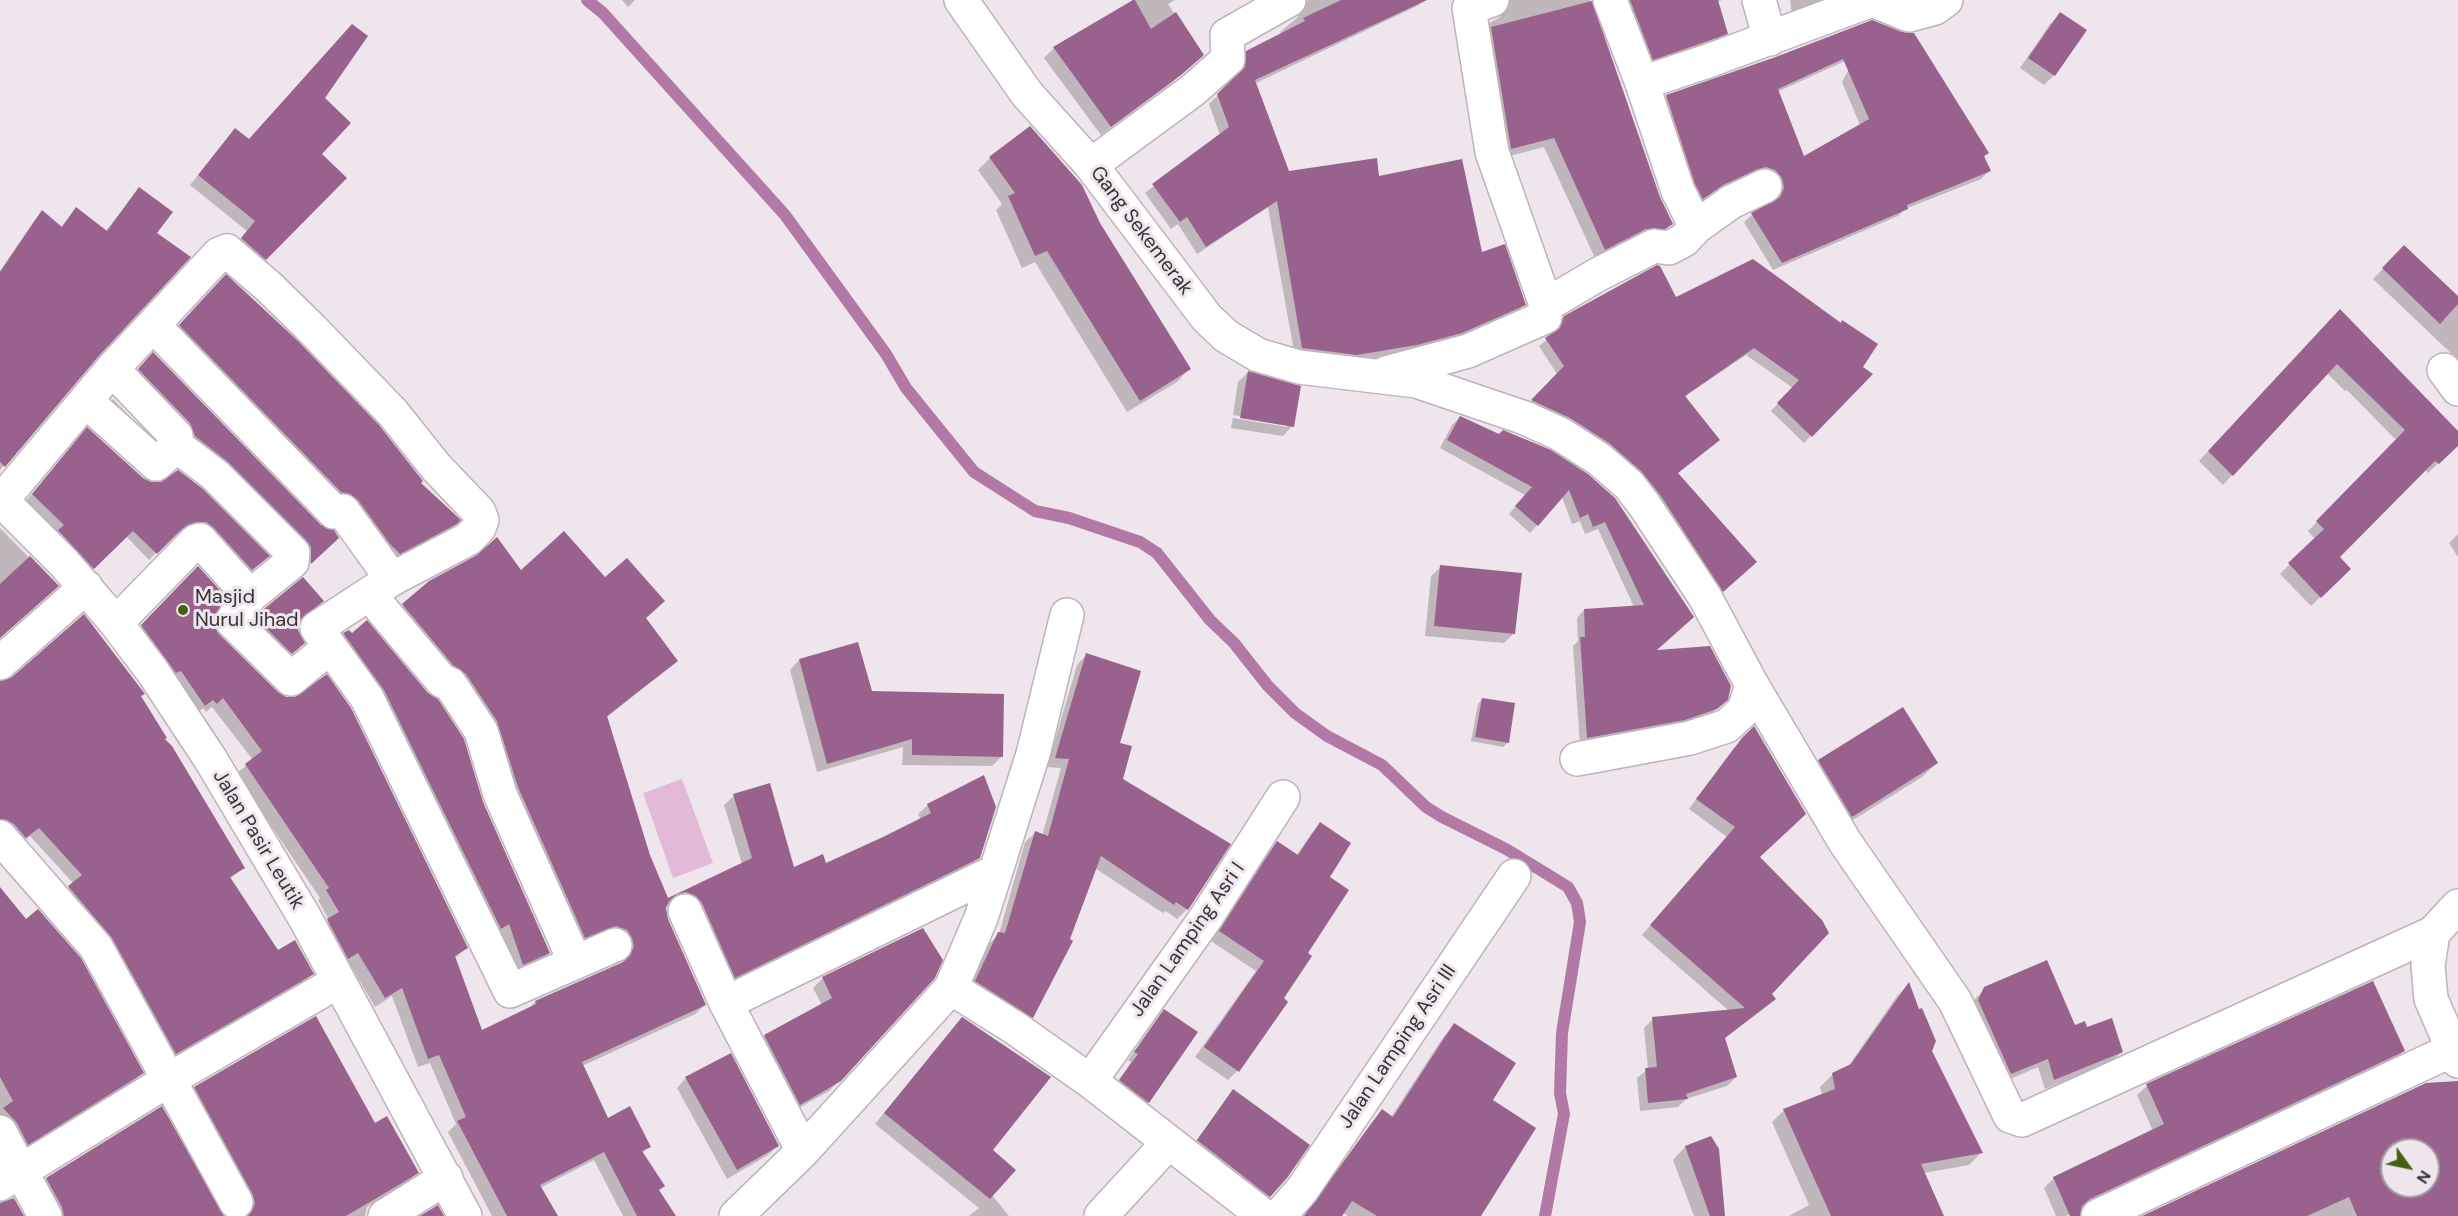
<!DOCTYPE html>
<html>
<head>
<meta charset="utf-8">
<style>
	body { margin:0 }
	#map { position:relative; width:2458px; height:1216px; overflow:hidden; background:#efe5ec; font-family:"DM Sans",sans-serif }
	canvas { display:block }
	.north { position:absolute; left:2380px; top:1138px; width:60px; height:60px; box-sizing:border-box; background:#efe5ec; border:2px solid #a59ea3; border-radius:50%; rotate:123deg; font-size:16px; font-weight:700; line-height:24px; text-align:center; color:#373336 }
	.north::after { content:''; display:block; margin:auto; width:21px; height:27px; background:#48600d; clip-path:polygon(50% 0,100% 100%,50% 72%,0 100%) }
</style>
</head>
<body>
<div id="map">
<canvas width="2458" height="1216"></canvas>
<div class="north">N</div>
</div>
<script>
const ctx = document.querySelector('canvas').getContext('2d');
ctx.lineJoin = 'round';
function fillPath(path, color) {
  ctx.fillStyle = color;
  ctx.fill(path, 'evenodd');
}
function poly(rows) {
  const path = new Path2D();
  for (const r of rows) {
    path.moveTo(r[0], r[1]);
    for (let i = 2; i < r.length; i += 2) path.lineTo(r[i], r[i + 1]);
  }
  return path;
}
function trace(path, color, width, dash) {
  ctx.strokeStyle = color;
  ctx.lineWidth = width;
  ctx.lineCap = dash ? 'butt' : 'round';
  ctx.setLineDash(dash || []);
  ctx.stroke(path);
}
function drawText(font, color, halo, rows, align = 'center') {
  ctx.font = font + ' "DM Sans",sans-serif';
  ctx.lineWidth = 6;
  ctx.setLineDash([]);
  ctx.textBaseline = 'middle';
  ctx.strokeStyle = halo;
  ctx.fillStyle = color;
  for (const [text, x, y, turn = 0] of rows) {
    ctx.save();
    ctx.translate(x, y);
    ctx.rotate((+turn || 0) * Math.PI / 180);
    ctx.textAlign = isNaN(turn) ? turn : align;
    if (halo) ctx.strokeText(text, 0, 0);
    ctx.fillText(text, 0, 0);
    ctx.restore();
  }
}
fillPath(poly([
	[682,779,713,863,673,878,643,793]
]), '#e2bad8');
fillPath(poly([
	[622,0,635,0,628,7],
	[1136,0,1175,0,1168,4,1202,55,1170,84,1101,135,1044,58,1054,48],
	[1297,0,1424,0,1419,5,1254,84,1288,173,1378,178,1480,254,1524,304,1516,313,1452,341,1407,353,1347,363,1295,357,1268,207,1197,254,1178,224,1171,229,1145,193,1220,135,1209,104,1237,76,1238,61,1247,52,1282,35,1280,32,1298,17,1300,9],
	[1498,0,1590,0,1659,198,1671,224,1662,233,1595,258,1544,147,1502,158,1481,32,1491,22,1500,17,1501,5],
	[1616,0,1722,0,1717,2,1726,33,1716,43,1643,68],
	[1790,0,1832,0,1792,15],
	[2060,14,2085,31,2054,75,2044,85,2020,68,2050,24],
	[1861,26,1987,153,1983,158,1989,171,1981,179,1905,209,1898,216,1773,270,1744,222,1752,215,1774,202,1776,197,1748,176,1713,193,1695,206,1659,104,1667,96],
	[1856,56,1842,82,1860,125,1803,158,1777,92],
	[323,98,320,154,345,178,256,268,233,248,247,231,190,185,226,140,248,140],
	[990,158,1099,224,1189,369,1177,382,1127,412,1035,262,1022,268,996,210,1002,204,978,170],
	[139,189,155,233,97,356,0,470,0,271,34,221,42,212,61,227,76,209,105,232],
	[2404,247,2458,298,2458,360,2373,279],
	[217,285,458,520,450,529,390,562,171,335],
	[1676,299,1861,367,1870,374,1804,443,1771,411,1793,388,1746,355,1684,397,1677,474,1748,569,1715,598,1654,503,1525,408,1557,374,1539,346,1554,334,1557,325,1565,317],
	[2331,320,2458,433,2458,444,2428,473,2425,469,2338,557,2349,569,2311,606,2280,574,2315,539,2308,531,2397,441,2347,390,2345,391,2327,373,2223,485,2199,461],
	[153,354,331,544,305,568,222,468,133,376],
	[1248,372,1292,426,1283,436,1231,428,1233,418,1287,427,1287,424,1233,415,1238,382],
	[113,399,131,418,127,421,108,404],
	[1460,417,1499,436,1550,452,1693,617,1654,652,1726,699,1708,717,1676,727,1580,745,1573,646,1578,641,1577,618,1584,610,1634,607,1598,529,1585,534,1580,521,1572,524,1562,497,1530,533,1509,514,1525,495,1440,448,1452,425],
	[81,436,150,483,202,490,261,563,245,576,188,528,174,534,149,560,126,536,87,575,21,507],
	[0,528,57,586,0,637],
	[2458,534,2458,557,2449,543],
	[1441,567,1514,633,1504,643,1425,636,1431,576],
	[198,568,212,617,213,627,466,948,454,959,481,1032,528,1009,535,1002,622,964,625,957,575,946,509,797,393,614,430,582,521,572,605,580,644,619,676,661,606,718,649,855,668,900,742,864,724,805,734,796,793,869,826,865,921,820,918,814,928,805,979,857,969,867,726,986,677,901,667,903,665,909,666,919,705,1005,695,1014,582,1066,607,1120,649,1146,642,1154,658,1191,674,1216,623,1216,594,1160,540,1188,556,1216,492,1216,448,1132,456,1124,430,1063,418,1067,392,996,375,1007,348,961,338,967,319,930,329,920,318,900,320,898,236,774,253,760,212,707,206,712,203,708,195,714,132,635],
	[265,610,297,630,298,648,287,657,253,624],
	[344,634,481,802,549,953,540,962,513,973,500,932,491,937,335,643],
	[1086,655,1118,744,1121,780,1229,844,1187,909,1177,919,1166,911,1163,913,1095,868,1032,1017,1022,1026,966,991,989,944,999,934,1025,842,1035,833,1042,836,1061,768,1047,767,1077,665],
	[799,660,870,693,1001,757,992,766,902,765,903,747,817,772,790,670],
	[0,683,140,697,163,739,243,868,230,879,278,952,312,974,303,982,167,1061,60,896,73,883,30,836,17,846,0,830],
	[1482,699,1508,742,1503,747,1471,741,1478,704],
	[1754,728,1758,858,1770,994,1774,999,1723,1039,1736,1077,1727,1086,1686,1099,1678,1107,1640,1111,1637,1078,1648,1069,1644,1028,1653,1019,1729,1011,1642,935,1727,837,1689,809,1733,749],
	[1819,762,1937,763,1922,777,1837,830,1805,776],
	[1320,824,1328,877,1306,954,1281,999,1286,1002,1237,1071,1228,1080,1195,1057,1256,971,1211,941,1268,852,1277,843,1296,856,1311,834],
	[0,889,142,1073,133,1082,19,1152,0,1124],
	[922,930,840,1080,829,1091,790,1113,755,1046,765,1036,822,1005,813,988,823,978],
	[1908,985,1930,1051,1981,1153,1969,1165,1924,1173,1943,1216,1789,1216,1809,1205,1772,1122,1784,1110,1822,1095,1820,1087,1832,1075,1847,1068,1897,996],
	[1985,989,2074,1027,2086,1029,2122,1052,2112,1061,2045,1089,2038,1067,2001,1083,1969,1011,1975,999],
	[1164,1011,1148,1102,1140,1110,1113,1089,1131,1062,1128,1060],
	[1455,1025,1491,1100,1479,1216,1348,1216,1343,1213,1341,1216,1304,1216,1372,1122,1382,1111,1391,1117,1444,1036],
	[953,1029,991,1150,992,1195,1009,1216,969,1216,979,1208,875,1124],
	[2404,1051,2394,1061,2066,1216,2056,1216,2044,1188,2054,1178,2153,1131,2137,1095,2147,1086],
	[686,1078,777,1146,768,1155,727,1179,677,1088],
	[2458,1086,2458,1216,2146,1216],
	[2392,1150,2428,1150,2428,1186,2392,1186],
	[195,1088,375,1125,417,1172,409,1181,367,1207,365,1216,245,1216,247,1211,186,1097],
	[1233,1091,1269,1196,1262,1204,1190,1149],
	[1710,1138,1724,1216,1694,1216,1673,1160,1685,1147],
	[47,1179,222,1216,53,1216,38,1188]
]), '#0003');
trace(poly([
	[587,0,603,13,785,215,886,354,906,388,974,472,1035,511,1069,518,1140,542,1157,553,1210,620,1234,643,1268,686,1295,713,1327,736,1382,765,1426,807,1442,817,1506,849,1568,887,1577,903,1580,922,1562,1033,1560,1093,1564,1114,1545,1216]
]), '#b279a5', 12);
fillPath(poly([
	[1133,0,1135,0,1151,29,1176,12,1204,55,1181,75,1111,127,1053,47],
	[1341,0,1427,0,1255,80,1289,171,1377,158,1379,176,1462,159,1482,252,1505,244,1526,305,1462,333,1417,345,1357,355,1302,348,1277,201,1206,247,1187,217,1180,222,1152,184,1229,127,1217,94,1245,67,1246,51,1305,21,1303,18],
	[1630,0,1718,0,1728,34,1653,60],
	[1592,1,1660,197,1673,224,1665,229,1646,229,1605,250,1554,138,1511,149,1491,27],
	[2060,12,2087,30,2055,76,2028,58],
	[1872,20,1902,32,1914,33,1989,153,1984,156,1991,171,1907,205,1908,209,1782,263,1751,213,1780,197,1784,188,1782,178,1775,170,1766,167,1758,169,1723,185,1703,199,1695,184,1666,95,1776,57],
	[1843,59,1869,119,1804,156,1778,89],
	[352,24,368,36,325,98,351,123,322,154,347,178,266,260,241,238,255,221,198,175,235,128,249,139],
	[1030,126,1082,185,1100,223,1191,369,1140,401,1047,251,1035,256,1008,196,1015,193,989,157],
	[139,187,173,212,157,233,191,257,98,357,5,467,0,462,0,272,42,210,62,227,76,207,107,231],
	[2404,245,2458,296,2458,304,2440,324,2382,268],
	[1753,259,1841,323,1842,320,1878,344,1863,367,1873,374,1812,437,1777,403,1799,380,1754,348,1685,396,1720,440,1678,473,1757,562,1723,592,1661,496,1641,471,1609,443,1570,418,1531,400,1564,366,1545,338,1560,328,1564,316,1657,265,1660,266,1676,297],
	[226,274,298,341,379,425,423,481,421,483,461,520,457,524,400,554,390,544,358,500,350,494,341,492,179,325],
	[2340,309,2458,431,2458,446,2439,464,2435,461,2340,557,2351,569,2321,598,2288,563,2324,529,2316,521,2405,430,2337,364,2233,476,2208,451],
	[153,352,321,525,334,530,339,538,311,564,311,547,306,540,228,462,195,436,190,423,138,369],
	[1248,371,1301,386,1294,427,1240,418],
	[1460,416,1499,434,1503,430,1551,450,1588,474,1615,498,1694,617,1657,650,1710,646,1731,686,1728,700,1717,709,1685,720,1587,738,1580,637,1585,637,1584,609,1644,605,1605,522,1593,527,1588,514,1580,518,1569,490,1538,526,1515,506,1532,487,1447,440],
	[87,427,143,478,151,482,161,482,178,470,203,489,270,556,252,570,214,528,206,522,196,522,183,528,157,554,133,531,94,569,58,530,64,525,32,494],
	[564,531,605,577,627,558,665,601,646,618,678,661,607,716,650,855,668,898,752,858,733,794,770,783,794,867,823,854,826,863,883,837,931,813,927,804,984,775,996,807,980,858,735,978,702,903,696,896,686,892,678,894,670,900,666,908,668,919,706,1005,582,1062,608,1118,630,1106,651,1147,642,1151,665,1186,659,1190,676,1216,637,1216,604,1152,540,1185,558,1216,507,1216,457,1121,466,1117,439,1055,428,1059,402,988,385,998,358,953,348,959,327,919,339,912,326,890,329,888,245,764,262,751,223,698,217,704,213,700,205,706,181,671,176,673,141,625,198,566,226,597,214,618,214,626,219,634,278,692,286,697,295,697,327,674,351,708,468,948,455,956,482,1030,536,1004,535,1001,623,962,630,956,634,946,632,938,627,930,616,926,585,938,518,787,497,721,466,674,453,665,402,604,429,581,477,555,497,537,521,570],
	[30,556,59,586,0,638,0,584],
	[1440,565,1522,573,1515,634,1434,626],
	[303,577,324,601,301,619,298,630,305,643,292,654,257,619,264,609],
	[84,614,145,694,141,696,167,738,165,739,172,746,245,868,230,877,278,950,295,940,314,974,176,1054,112,938,68,886,82,875,39,828,26,838,14,824,7,820,0,819,0,681,12,677],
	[367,620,428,693,438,699,464,739,483,802,550,953,523,965,509,924,501,929,384,690,343,633,349,630,352,633],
	[858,642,872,691,1004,694,1003,757,912,755,912,739,827,764,799,659],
	[1086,653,1141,671,1120,743,1132,746,1123,779,1231,844,1188,910,1176,902,1174,905,1101,856,1070,939,1073,941,1033,1018,975,981,998,932,1005,933,1035,831,1048,836,1069,759,1055,758],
	[1482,698,1515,703,1509,743,1475,737],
	[1903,707,1938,763,1852,817,1818,760],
	[1754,726,1806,814,1760,857,1822,920,1829,933,1772,994,1776,999,1725,1038,1737,1077,1686,1094,1688,1099,1648,1103,1645,1068,1657,1067,1652,1017,1745,1008,1650,925,1735,827,1696,799,1742,738],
	[1320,822,1351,843,1330,877,1349,890,1308,953,1312,956,1284,998,1288,1002,1239,1072,1204,1047,1264,961,1219,931,1277,841,1298,855],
	[0,887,26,919,38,909,81,958,144,1073,28,1145,17,1123,3,1108,13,1101,0,1077],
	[923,928,943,960,935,978,841,1081,800,1105,764,1035,832,998,822,977],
	[2047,960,2075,1025,2085,1021,2087,1027,2112,1018,2123,1052,2054,1080,2048,1059,2011,1074,1978,1000,1984,987],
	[2373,981,2405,1051,2090,1199,2082,1206,2080,1216,2070,1216,2053,1177,2164,1124,2146,1084],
	[1909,982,1919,1009,1922,1008,1936,1041,1932,1051,1983,1153,1921,1164,1944,1216,1831,1216,1783,1109,1835,1089,1832,1073,1851,1064],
	[1164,1009,1198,1032,1149,1103,1119,1080,1138,1054,1134,1052],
	[316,1016,375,1123,387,1116,419,1173,346,1216,248,1216,252,1211,255,1203,252,1193,194,1087],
	[962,1017,1051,1077,993,1150,1016,1170,990,1199,884,1113],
	[1454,1023,1516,1063,1493,1100,1536,1128,1481,1216,1377,1216,1352,1201,1342,1216,1304,1216,1382,1109,1393,1117],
	[731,1053,779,1146,737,1170,685,1077],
	[2458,1081,2458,1216,2357,1216,2349,1197,2307,1216,2142,1216,2426,1083],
	[2392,1150,2428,1150,2428,1186,2392,1186],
	[1233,1089,1310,1145,1287,1178,1270,1197,1197,1140],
	[162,1106,224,1216,64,1216,62,1207,46,1178],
	[1711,1136,1719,1149,1725,1216,1710,1216,1685,1146],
	[14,1198,24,1216,0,1216,0,1203],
	[438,1205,444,1216,420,1216]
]), '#99628d');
const minor = poly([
	[961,0,1027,94,1091,165,1207,318,1226,336,1258,355,1299,367,1416,381,1525,418,1560,434,1599,459,1629,485,1645,506,1705,597,1752,685,1845,842,1955,1001,2010,1116,2022,1120,2433,933],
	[1492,0,1469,8,1492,152,1546,305],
	[1610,0,1642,83,1678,191,1696,227],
	[1759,0,1770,39],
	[1872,0,1909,15,1935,8,1946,0],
	[1642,83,1708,61,1872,0],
	[1091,165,1193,90,1228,59,1227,35,1289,0],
	[154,326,334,512,343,511,392,579],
	[112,369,176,436,177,446,215,475,293,553,292,562,250,596],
	[2444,370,2458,389],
	[1386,373,1468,351,1545,317,1546,305,1597,275,1654,246,1669,248,1684,240,1696,227,1731,202,1765,186],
	[86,401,156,464,177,446],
	[0,499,64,563,116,623,153,672,211,760,305,918,465,1216],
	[2,500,112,369,219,254,227,251,269,287,311,328,393,413,436,467,479,512,482,520,479,528,468,539,392,579,369,594],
	[116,623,196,541,200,540,250,596,232,621,291,679,330,647,317,628,369,594,442,681,450,684,481,731,500,794,575,962],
	[330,647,367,698,510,991,615,945],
	[0,663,86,587],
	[1577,759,1690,738,1727,726,1744,710,1752,685],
	[0,837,96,947,236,1202],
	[2458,906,2433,933,2428,966,2431,999,2458,1061],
	[685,911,726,1003,803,1151],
	[951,988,1015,1028,1090,1081,1264,1216],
	[726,1003,996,871],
	[1090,1081,1205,919,1283,797],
	[0,1132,45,1216],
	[0,1184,170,1079,339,981],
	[385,1216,446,1178],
	[736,1216,803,1151,951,988,981,918,1033,754,1067,615],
	[1101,1216,1168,1143],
	[1279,1216,1302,1190,1514,876],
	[2098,1216,2452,1050]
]);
trace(minor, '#bdb3ba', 36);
trace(minor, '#fff', 33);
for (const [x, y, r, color] of [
	[183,610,6,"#48600d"]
]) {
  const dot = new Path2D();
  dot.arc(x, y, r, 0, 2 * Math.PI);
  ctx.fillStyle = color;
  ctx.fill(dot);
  trace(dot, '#efe5ec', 2);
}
drawText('20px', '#373336', '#efe5ec', [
	["Gang Sekemerak",1141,231,53],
	["Jalan Pasir Leutik",258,840,59],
	["Jalan Lamping Asri I",1188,940,-55],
	["Jalan Lamping Asri III",1398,1047,-56]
]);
drawText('20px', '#373336', '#efe5ec', [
	["Masjid",195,598],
	["Nurul Jihad",195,621]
], 'left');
</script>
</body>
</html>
